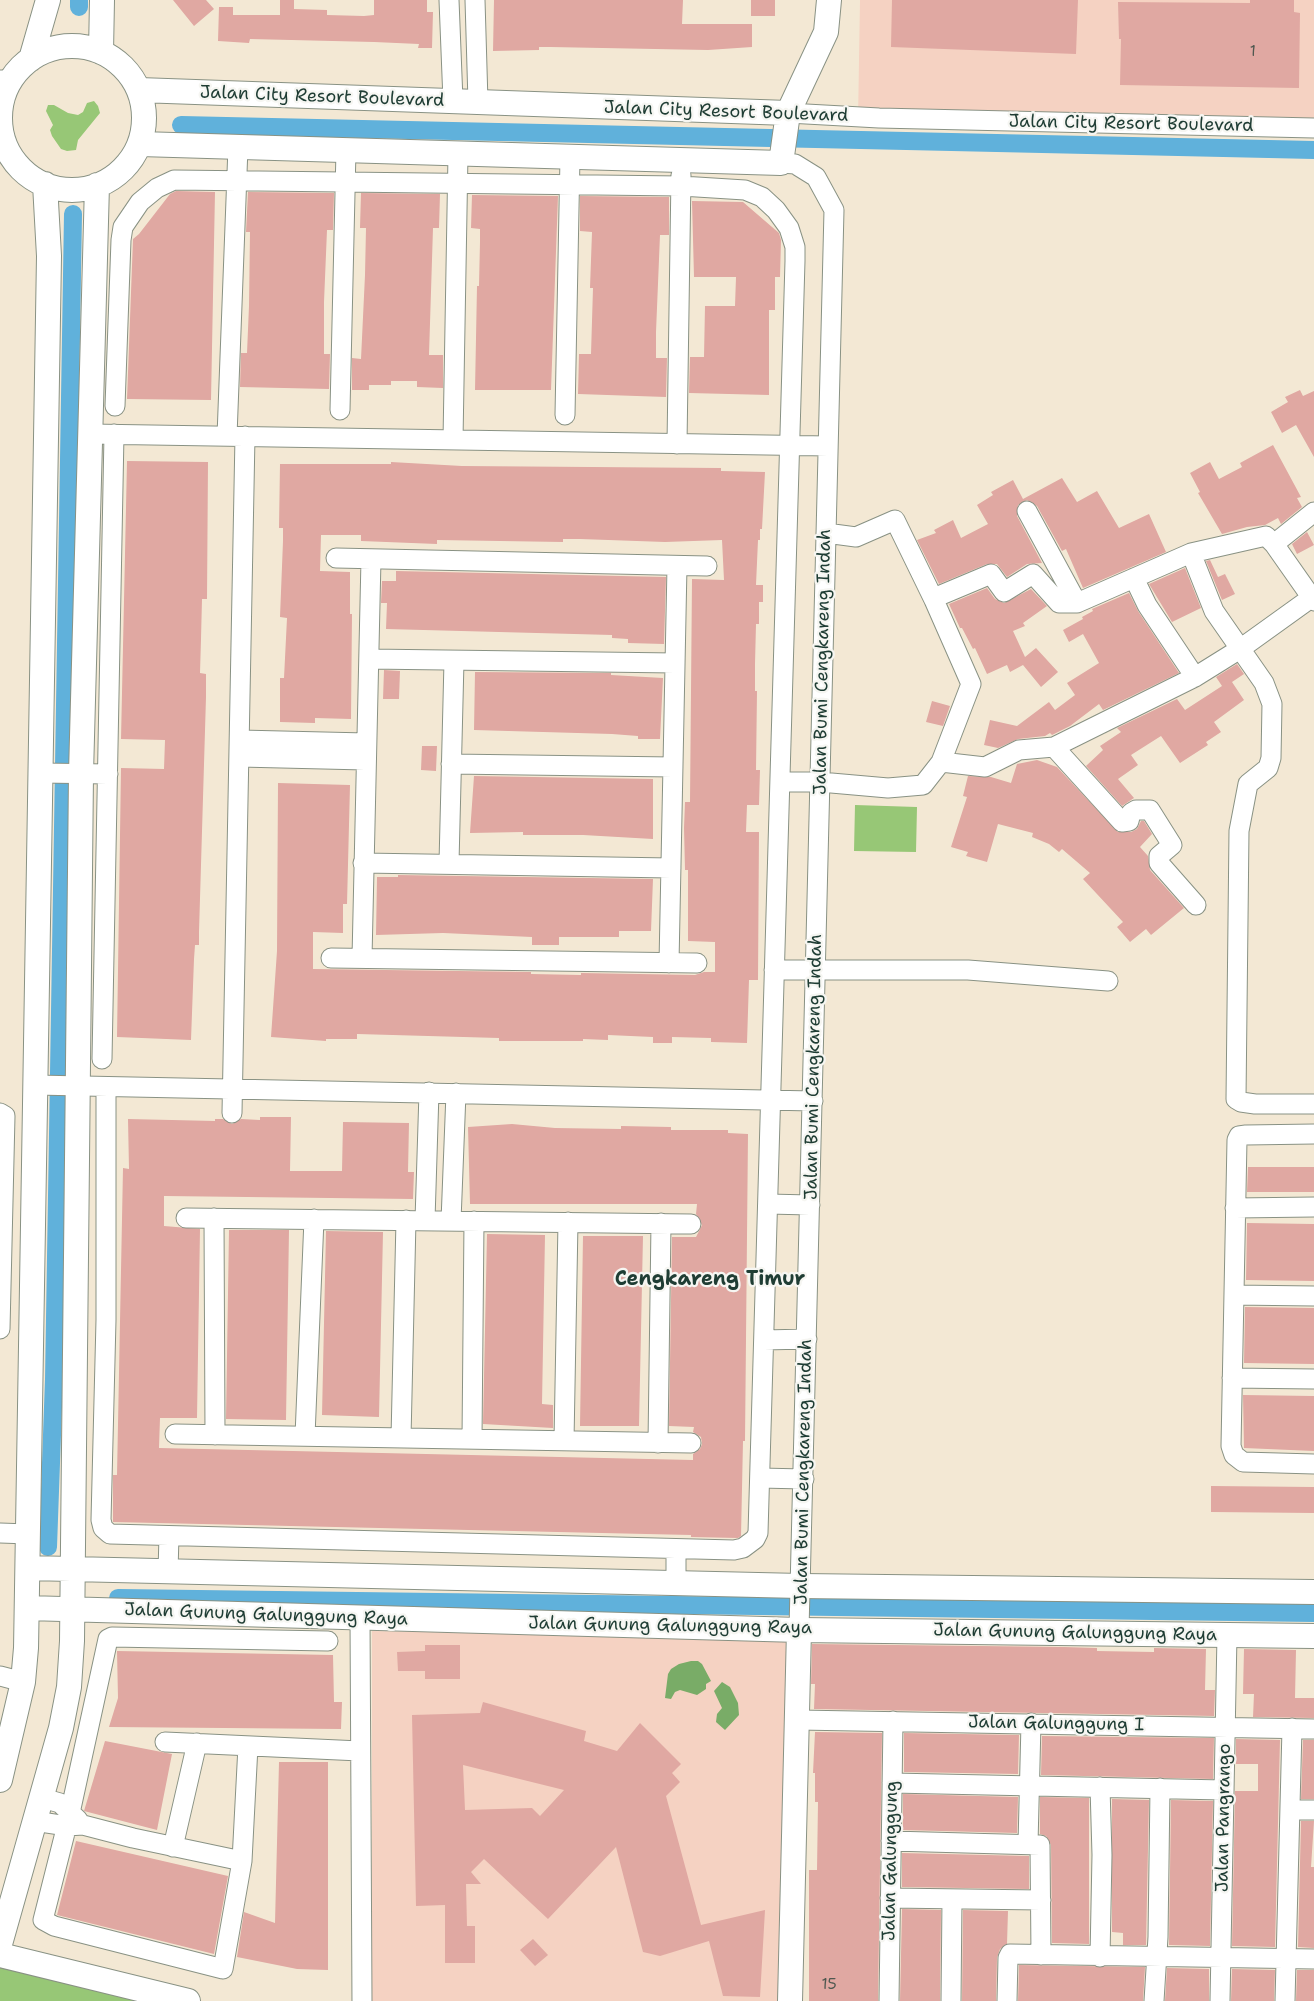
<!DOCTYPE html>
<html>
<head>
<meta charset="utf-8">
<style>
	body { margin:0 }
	canvas { display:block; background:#f3e8d4 }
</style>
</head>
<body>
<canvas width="1314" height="2001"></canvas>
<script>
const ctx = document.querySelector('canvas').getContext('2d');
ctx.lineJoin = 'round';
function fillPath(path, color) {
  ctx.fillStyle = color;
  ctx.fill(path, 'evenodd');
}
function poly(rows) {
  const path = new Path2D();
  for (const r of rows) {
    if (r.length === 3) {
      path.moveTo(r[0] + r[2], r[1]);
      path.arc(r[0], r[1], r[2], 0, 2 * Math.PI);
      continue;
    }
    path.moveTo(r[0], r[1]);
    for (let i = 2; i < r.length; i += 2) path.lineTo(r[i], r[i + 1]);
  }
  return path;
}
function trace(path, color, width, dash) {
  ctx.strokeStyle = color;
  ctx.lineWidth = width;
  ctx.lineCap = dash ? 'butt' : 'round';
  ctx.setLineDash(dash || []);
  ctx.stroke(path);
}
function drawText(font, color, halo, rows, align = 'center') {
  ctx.font = font + ' "Shantell Sans",sans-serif';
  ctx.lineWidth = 4.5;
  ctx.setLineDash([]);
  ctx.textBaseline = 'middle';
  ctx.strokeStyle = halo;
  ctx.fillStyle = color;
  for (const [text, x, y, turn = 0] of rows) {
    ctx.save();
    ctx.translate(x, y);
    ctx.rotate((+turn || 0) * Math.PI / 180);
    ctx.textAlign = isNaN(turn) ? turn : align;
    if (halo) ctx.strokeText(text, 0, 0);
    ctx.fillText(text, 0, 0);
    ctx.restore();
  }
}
fillPath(poly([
	[860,0,1314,0,1314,130,858,121],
	[372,1631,790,1639,782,2001,372,2001]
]), '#f5d2c2');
fillPath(poly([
	[94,101,98,106,100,113,78,140,76,150,67,151,61,149,52,136,50,130,53,125,46,111,48,105,54,105,68,113,78,115,83,112,87,103],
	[855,805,917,807,916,852,854,851],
	[0,1965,141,2001,0,2001]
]), '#97c776');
fillPath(poly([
	[691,1661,698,1661,702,1664,711,1681,706,1684,706,1689,697,1695,680,1690,675,1692,671,1699,665,1698,668,1674,671,1669,679,1664],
	[722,1682,730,1687,738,1703,739,1715,725,1730,716,1722,717,1714,722,1708,714,1691]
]), '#79ac67');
trace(poly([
	[79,7,79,0],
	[181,125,1314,150],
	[48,1547,54,1379,73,214],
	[118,1598,1314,1613]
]), '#60b1db', 18);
fillPath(poly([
	[173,0,206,0,214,9,194,26],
	[280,0,294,0,294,9,327,10,327,15,364,16,374,15,374,0,427,0,427,12,433,12,432,48,418,48,419,44,374,42,250,39,249,43,218,41,219,7,233,7,233,15,280,15],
	[494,0,683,0,682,24,752,24,752,47,708,50,550,47,539,47,539,50,493,51],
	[751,0,775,0,775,16,751,16],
	[892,0,1078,0,1076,54,891,47],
	[1250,0,1294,0,1294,12,1300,13,1299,88,1120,85,1121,39,1119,39,1118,2,1250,3],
	[176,191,215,192,211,400,127,399,133,239,139,234,170,194],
	[248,192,334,193,333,230,327,230,324,302,324,354,330,354,329,389,240,387,241,353,247,353,249,306,250,232,246,232],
	[361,193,440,194,439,228,433,228,429,355,443,355,443,388,417,387,417,381,391,381,391,385,369,385,369,390,352,390,352,358,361,359,365,275,366,228,360,228],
	[472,195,558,196,551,390,475,390,477,286,479,286,480,242,480,229,471,228],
	[580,196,669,197,669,235,660,235,656,332,656,358,667,358,666,397,578,394,579,354,591,354,593,288,590,288,592,232,580,231],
	[692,201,743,202,779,233,781,240,780,277,775,277,775,310,769,310,769,395,689,393,690,357,704,357,705,306,735,306,736,277,694,277],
	[1300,390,1303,396,1314,391,1314,457,1296,425,1282,433,1271,412,1288,402,1285,397],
	[1273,445,1301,497,1297,498,1302,507,1281,524,1278,518,1265,525,1247,527,1222,534,1198,493,1200,492,1190,473,1210,462,1219,479,1242,467,1240,463],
	[127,461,208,462,207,599,202,599,201,639,200,673,206,674,206,697,199,932,199,945,195,945,194,959,191,1040,117,1037,121,768,164,769,165,740,121,739],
	[391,462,462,466,721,468,721,471,765,472,762,529,760,529,760,540,758,540,756,585,763,585,763,602,759,602,759,624,756,624,755,664,755,691,757,691,756,770,760,770,759,805,747,805,746,832,759,832,758,980,749,980,747,1043,711,1042,711,1038,672,1037,672,1043,653,1043,653,1037,608,1035,608,1040,583,1039,583,1041,499,1041,499,1038,357,1034,357,1039,326,1039,326,1041,271,1037,277,951,278,783,350,785,347,904,343,904,343,933,313,932,313,969,531,972,531,974,581,975,581,973,695,975,704,972,715,972,715,942,688,941,688,870,685,870,684,828,685,802,690,802,692,579,724,580,722,540,665,542,580,539,563,539,563,542,437,540,437,544,361,541,361,535,321,535,320,571,350,572,350,614,352,614,351,719,315,718,315,723,280,722,280,678,284,678,287,618,280,617,283,541,283,528,279,528,280,464,391,464],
	[1062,478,1077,502,1097,491,1119,528,1149,514,1166,552,1083,588,1066,549,1062,551,1037,506,1027,500,1018,505,1017,516,1042,563,1027,564,1007,577,997,564,987,564,939,584,917,540,936,533,934,530,953,520,961,538,988,524,977,505,993,495,991,492,1013,480,1023,499],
	[1307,532,1314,545,1297,554,1292,544],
	[1210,560,1218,577,1225,574,1235,594,1222,600,1206,561],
	[1185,568,1201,608,1172,622,1149,584],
	[396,571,666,577,664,644,628,643,628,639,612,638,612,635,386,629,387,603,381,603,382,581,396,581],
	[987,588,995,599,1004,603,1031,589,1047,606,1023,623,1025,626,1013,631,1025,657,1036,648,1058,672,1041,687,1023,665,1010,672,1007,665,987,674,975,648,973,649,962,628,960,628,949,604],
	[1129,593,1138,611,1179,673,1103,710,1099,704,1070,726,1052,735,1050,733,1045,736,1018,739,998,748,984,745,990,720,1017,726,1049,702,1055,710,1075,695,1067,683,1099,663,1083,634,1069,642,1063,630,1083,619,1082,617,1093,611,1092,609],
	[1237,664,1244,674,1232,682,1244,700,1214,722,1221,732,1206,742,1208,745,1180,763,1161,736,1131,755,1138,765,1118,779,1134,798,1122,806,1086,766,1103,750,1100,746,1121,732,1117,728,1177,699,1185,710,1222,686,1216,677],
	[384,670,400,671,399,699,383,699],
	[475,672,611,673,611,675,663,678,660,739,638,739,638,736,612,734,474,730],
	[932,701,950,706,943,726,926,722],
	[422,746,437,746,436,771,421,770],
	[1037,760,1057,767,1118,832,1131,832,1137,829,1141,821,1144,821,1152,834,1140,847,1148,856,1150,870,1184,908,1151,935,1146,929,1130,942,1117,927,1123,922,1083,879,1090,873,1062,849,1059,852,1049,844,1032,837,1033,833,998,824,987,862,966,856,968,852,951,847,967,797,963,796,968,776,991,777,1011,783,1017,764],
	[474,776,653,779,653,839,583,835,523,835,523,832,470,833],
	[398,875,653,879,651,931,619,931,619,937,559,937,559,945,532,945,532,937,443,933,376,935,377,877,398,877],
	[260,1117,291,1117,290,1171,342,1171,343,1122,409,1123,408,1172,414,1172,413,1199,164,1196,164,1226,200,1229,197,1418,160,1418,159,1448,693,1460,693,1454,700,1449,702,1444,701,1437,693,1432,694,1427,669,1426,672,1237,696,1237,702,1225,696,1214,697,1204,470,1204,468,1127,512,1124,555,1128,621,1129,621,1126,671,1127,671,1130,728,1130,728,1133,748,1134,745,1441,743,1441,741,1536,738,1538,691,1537,691,1535,113,1522,113,1475,117,1475,123,1168,129,1169,128,1119,215,1121,215,1119,223,1119,232,1124,241,1119,260,1120],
	[1248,1167,1314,1167,1314,1192,1247,1192],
	[1247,1223,1314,1224,1314,1281,1246,1280],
	[229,1230,289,1230,286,1420,226,1419],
	[326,1231,383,1232,379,1417,322,1415],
	[487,1234,545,1235,542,1404,553,1405,553,1428,483,1424],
	[583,1236,643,1236,639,1426,580,1426],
	[1245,1307,1314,1308,1314,1364,1244,1363],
	[1243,1395,1314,1396,1314,1451,1244,1448],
	[1211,1486,1314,1487,1314,1513,1211,1512],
	[812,1644,1064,1647,1097,1648,1097,1651,1154,1652,1154,1648,1206,1649,1205,1690,1215,1690,1214,1716,814,1709,815,1684,811,1684],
	[425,1645,460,1645,460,1679,425,1679,425,1671,398,1671,397,1652,425,1651],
	[1244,1649,1296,1650,1295,1698,1314,1698,1314,1718,1253,1717,1254,1694,1243,1694],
	[117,1651,333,1655,334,1702,342,1702,341,1729,109,1727,118,1698],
	[483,1702,586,1731,584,1741,617,1751,640,1723,681,1764,672,1773,680,1782,666,1796,701,1925,765,1910,760,1997,723,1996,709,1941,660,1956,643,1952,616,1847,548,1919,484,1859,471,1872,481,1884,466,1884,467,1926,475,1926,475,1963,445,1963,445,1905,416,1906,412,1715,480,1713],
	[463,1765,564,1790,540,1816,532,1808,465,1810],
	[815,1732,882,1733,878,2001,809,2001,809,1870,817,1870,818,1802,815,1802,815,1773,813,1773],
	[904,1733,1019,1735,1018,1774,904,1772],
	[1042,1736,1214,1738,1213,1779,1041,1775],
	[1236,1739,1280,1740,1275,1947,1232,1946,1235,1791,1258,1791,1258,1764,1236,1764],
	[1303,1740,1314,1740,1314,1799,1301,1799],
	[105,1741,172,1754,157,1830,84,1811],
	[279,1762,328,1762,328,1970,297,1969,237,1957,244,1912,275,1923],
	[903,1794,1018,1797,1017,1833,903,1830],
	[1040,1797,1089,1798,1089,1944,1052,1943,1051,1845,1046,1836,1040,1834],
	[1112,1799,1149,1800,1146,1945,1123,1945,1123,1933,1112,1932],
	[1171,1800,1213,1801,1210,1946,1169,1945],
	[1301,1821,1314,1821,1311,1867,1314,1867,1314,1948,1298,1947],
	[76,1841,228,1876,214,1954,57,1915],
	[902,1853,1029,1856,1029,1889,902,1887],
	[902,1909,941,1910,940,2001,900,2001],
	[963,1910,1008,1911,1007,1944,1000,1949,997,1958,996,2001,962,2001],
	[533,1939,548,1955,535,1966,520,1950],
	[1019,1965,1145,1967,1143,2001,1018,2001],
	[1167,1968,1209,1969,1209,2001,1165,2001],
	[1232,1969,1275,1970,1274,2001,1231,2001],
	[1297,1970,1314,1970,1314,2001,1296,2001]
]), '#e0a8a2');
const minor = poly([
	[449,0,453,101],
	[475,0,478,102],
	[0,80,11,80],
	[788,113,879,118,1314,128],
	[781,163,795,164,816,177,834,210,799,1630],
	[340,410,346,150],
	[565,415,570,157],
	[90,434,828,446],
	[227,436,238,147],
	[453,440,458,154],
	[677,444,681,175],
	[1027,511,1077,603],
	[826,533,856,537,895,520,934,600],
	[1274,544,1314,512],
	[1191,553,1214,611,1264,683,1272,704,1271,758,1268,768,1248,784,1239,831,1236,1099,1241,1102,1255,1104,1314,1104],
	[336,558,707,566],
	[1134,578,1147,605,1195,677],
	[369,659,675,663],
	[240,740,366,743],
	[1054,747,1122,822,1129,821,1131,813,1136,810,1150,810,1172,845,1159,856,1159,863,1196,905],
	[240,757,365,760],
	[941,762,985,767,1019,750,1054,747,1195,677,1240,649,1311,598],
	[451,764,673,767],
	[41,773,108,774],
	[780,782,820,782,888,788,923,785,941,762,971,684,934,600,941,595,991,574,1004,592,1033,574,1059,603,1077,603,1191,553,1266,536,1274,544,1314,601],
	[363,863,671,868],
	[449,863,454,661],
	[331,958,697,963],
	[362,958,371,559],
	[669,963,677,566],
	[774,970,968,970,1108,981],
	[102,1059,114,434],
	[35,1085,813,1101],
	[106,1087,106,1320,101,1520,103,1528,110,1534,734,1550,743,1548,755,1539,758,1533,795,261,795,247,789,228,776,210,762,197,745,190,681,186,174,180,157,188,140,202,123,227,121,240,115,406],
	[0,1113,5,1116,0,1329],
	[232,1113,245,436],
	[1314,1134,1246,1135,1239,1136,1237,1140,1231,1446,1234,1455,1243,1462,1314,1464],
	[768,1204,810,1205],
	[1235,1208,1314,1207],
	[186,1218,691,1224],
	[214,1218,215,1435],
	[425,1220,429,1092],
	[451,1221,456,1093],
	[1234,1295,1314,1296],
	[764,1340,807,1339],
	[1232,1378,1314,1379],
	[175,1434,691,1443],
	[305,1436,314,1219],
	[401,1438,406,1220],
	[472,1439,474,1221],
	[564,1441,568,1222],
	[658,1443,661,1223],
	[760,1478,804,1479],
	[0,1533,28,1534],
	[676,1549,676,1583],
	[168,1571,169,1536],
	[360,1618,362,2001],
	[0,1676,23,1682],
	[798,1720,1314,1729],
	[165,1742,360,1751],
	[248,1746,242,1861,223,1969,54,1926,43,1920,70,1813,108,1639,112,1637,328,1641],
	[892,1783,1224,1790],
	[1100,1787,1102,1855,1100,1957],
	[42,1798,60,1803,78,1820],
	[1290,1810,1314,1810],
	[34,1821,67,1826,83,1825,133,1838,242,1861],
	[891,1841,1040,1845,1041,1955],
	[1028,1844,1031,1723],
	[173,1847,197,1743],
	[890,1898,1041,1900],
	[889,2001,893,1721],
	[951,2001,952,1899],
	[1007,2001,1008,1958,1010,1954,1314,1959],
	[1154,2001,1158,1937,1160,1788],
	[1220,2001,1227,1635],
	[1285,2001,1292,1728]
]);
const tertiary = poly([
	[72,118,72],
	[101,52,102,0],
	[31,59,48,0],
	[139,90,788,113],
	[140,144,781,163,788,113,826,32,829,0],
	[28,1568,801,1586,1314,1592],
	[27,1608,799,1630,1314,1636],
	[0,1780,23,1682,26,1648,49,256,45,184],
	[0,1944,61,1728,69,1687,72,1641,81,774,97,185],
	[0,1955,188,2001],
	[790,2001,799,1630]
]);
trace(minor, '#899284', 21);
trace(tertiary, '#899284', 26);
trace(minor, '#fff', 19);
trace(tertiary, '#fff', 24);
drawText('15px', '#4f5850', null, [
	["1",1253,52],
	["15",829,1985]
]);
drawText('18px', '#1f3d34', '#f6f6f2', [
	["Jalan City Resort Boulevard",322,97,2],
	["Jalan City Resort Boulevard",726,112,2],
	["Jalan City Resort Boulevard",1131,124,1],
	["Jalan Bumi Cengkareng Indah",823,662,-89],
	["Jalan Bumi Cengkareng Indah",814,1067,-89],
	["Jalan Bumi Cengkareng Indah",804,1472,-89],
	["Jalan Gunung Galunggung Raya",266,1615,2],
	["Jalan Gunung Galunggung Raya",670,1626,1],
	["Jalan Gunung Galunggung Raya",1075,1633,1],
	["Jalan Galunggung I",1056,1724,1],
	["Jalan Pangrango",1224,1818,-89],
	["Jalan Galunggung",891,1861,-89]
]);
drawText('bold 20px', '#1f3d34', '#f6f6f2', [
	["Cengkareng Timur",710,1280]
]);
</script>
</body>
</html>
